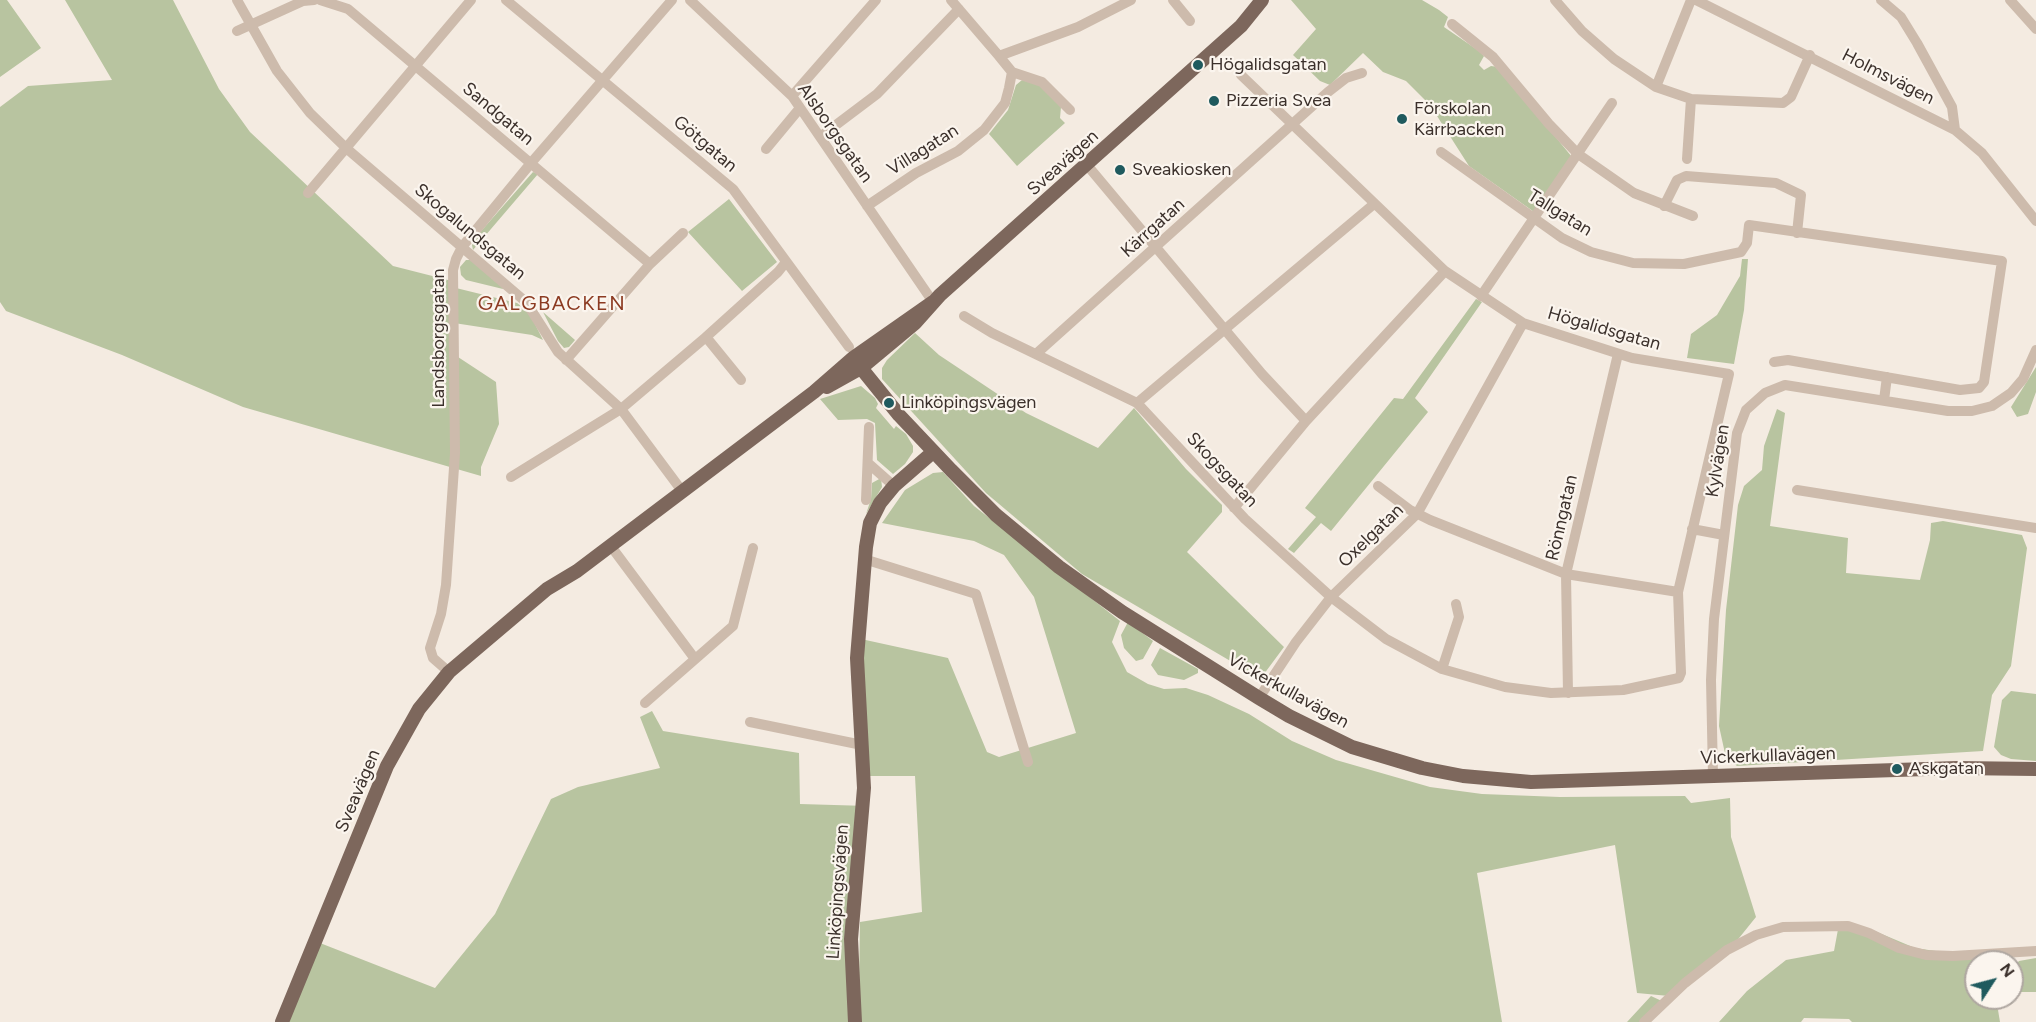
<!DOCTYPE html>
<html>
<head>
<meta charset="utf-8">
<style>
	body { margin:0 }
	#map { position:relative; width:2036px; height:1022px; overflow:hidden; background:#f4ebe1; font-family:Figtree,sans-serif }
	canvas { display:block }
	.north { position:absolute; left:1964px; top:950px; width:60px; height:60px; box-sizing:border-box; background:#fbf5ee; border:2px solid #aea6a0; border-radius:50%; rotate:54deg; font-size:16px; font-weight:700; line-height:24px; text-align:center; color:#3b302b }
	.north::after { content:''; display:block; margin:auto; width:21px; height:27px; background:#1f5a5e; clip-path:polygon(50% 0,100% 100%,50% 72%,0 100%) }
</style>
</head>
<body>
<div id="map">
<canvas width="2036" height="1022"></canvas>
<div class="north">N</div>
</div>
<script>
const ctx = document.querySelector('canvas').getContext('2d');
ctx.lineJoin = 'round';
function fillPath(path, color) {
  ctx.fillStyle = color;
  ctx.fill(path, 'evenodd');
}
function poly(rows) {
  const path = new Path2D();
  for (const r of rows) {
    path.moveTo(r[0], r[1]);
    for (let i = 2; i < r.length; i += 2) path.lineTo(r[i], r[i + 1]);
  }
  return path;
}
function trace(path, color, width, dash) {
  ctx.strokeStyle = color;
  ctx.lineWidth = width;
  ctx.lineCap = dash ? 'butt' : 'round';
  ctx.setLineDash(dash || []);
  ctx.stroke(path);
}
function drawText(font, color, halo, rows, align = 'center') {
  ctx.font = font + ' Figtree,sans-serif';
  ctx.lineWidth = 4.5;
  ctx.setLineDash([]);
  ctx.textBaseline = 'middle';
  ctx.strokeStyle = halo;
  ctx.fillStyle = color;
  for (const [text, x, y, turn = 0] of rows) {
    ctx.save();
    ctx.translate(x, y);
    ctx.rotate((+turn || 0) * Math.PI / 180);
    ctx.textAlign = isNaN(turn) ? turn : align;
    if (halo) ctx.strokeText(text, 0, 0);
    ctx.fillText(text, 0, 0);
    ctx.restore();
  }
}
fillPath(poly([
	[0,0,7,0,41,48,0,77],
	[65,0,173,0,219,89,250,132,393,266,456,282,456,288,517,303,529,312,543,340,532,335,454,323,458,357,496,382,499,424,481,467,481,476,243,407,122,355,6,311,0,302,0,107,28,86,112,80],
	[1291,0,1422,0,1439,10,1448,17,1444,27,1479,51,1484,56,1479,65,1484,70,1491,66,1498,67,1572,157,1537,214,1469,166,1430,105,1406,81,1383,72,1363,53,1330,85,1320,81,1293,55,1316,29],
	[1022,80,1039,85,1061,107,1060,118,1065,123,1017,166,989,134,1008,110,1016,85],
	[533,172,538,174,473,250,472,245,475,238],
	[729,199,777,262,742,291,688,232],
	[1742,259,1748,259,1744,310,1734,364,1687,358,1691,334,1717,315,1740,276],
	[466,260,471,260,502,286,503,289,466,280,461,275,460,267],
	[1476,299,1482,302,1415,398,1428,412,1331,531,1321,523,1294,553,1288,549,1316,517,1305,508,1394,398,1403,399],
	[543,312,575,340,569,347,564,348,558,341],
	[915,333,939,355,1026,413,1098,448,1134,408,1186,469,1222,505,1222,512,1187,552,1284,647,1264,674,1256,676,1082,574,986,493,882,379,882,368,887,360],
	[2036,367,2036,392,2028,414,2017,417,2011,407],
	[861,386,875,398,878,404,876,408,894,429,896,426,906,434,913,446,913,452,905,464,893,474,877,460,875,423,867,419,838,420,820,399],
	[1777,409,1785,413,1770,526,1848,538,1846,573,1920,580,1930,540,1931,523,1943,521,2022,535,2027,548,2011,666,1992,695,1983,751,1737,766,1726,758,1719,726,1726,610,1738,505,1744,486,1762,470,1764,446],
	[943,472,974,506,1120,621,1112,642,1127,672,1148,684,1164,689,1186,688,1208,695,1249,714,1292,741,1336,760,1430,787,1482,794,1560,797,1685,796,1691,803,1730,798,1731,837,1756,917,1731,948,1669,996,1637,993,1615,845,1477,873,1502,1022,284,1022,320,943,435,988,495,914,551,799,578,787,660,768,640,717,652,711,663,731,799,753,800,804,868,806,846,920,859,989,860,922,922,912,915,776,869,776,861,639,948,658,987,752,999,757,1076,733,1034,597,1004,555,974,541,882,523,905,490,933,473],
	[881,478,882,487,866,514,871,499,872,483],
	[1128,622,1153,641,1143,659,1136,661,1124,648,1121,635],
	[1160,648,1198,669,1198,673,1184,680,1158,675,1151,665],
	[2011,691,2036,694,2036,761,2011,759,2001,755,1994,747,2002,700],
	[1839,924,1870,929,1915,948,1956,954,1990,952,1991,962,1976,962,1976,998,1996,998,2000,1022,1852,1022,1849,1019,1804,1018,1801,1022,1719,1022,1747,991,1786,960,1834,951],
	[2036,958,2036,992,2021,992,2016,964,2019,961],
	[1651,996,1664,1002,1643,1022,1627,1022]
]), '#b8c4a0');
trace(poly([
	[237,0,277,71,310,113,346,148,526,302,558,352,621,409,682,491],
	[320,0,348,9,650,264],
	[506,0,733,189,849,347],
	[690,0,792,96,933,302],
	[951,0,999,56],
	[1173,0,1190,21],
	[1555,0,1582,31,1614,59,1656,87,1691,99,1783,103,1791,97,1810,55],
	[1696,0,1955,130,1982,153,2036,221],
	[1881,0,1901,17,1917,43,1952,107,1955,130],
	[2010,0,2036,29],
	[1452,24,1493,57,1549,124,1578,154,1634,193,1693,216],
	[237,31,303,1,314,0],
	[1012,72,1042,82,1070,110],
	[1656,87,1691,0],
	[792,96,876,0],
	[820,137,877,94,959,9],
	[766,149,800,108],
	[1441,152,1562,238,1591,252,1633,263,1684,264,1741,252,1747,243,1749,225,2002,261,1984,382,1979,388,1960,390,1788,360,1774,362],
	[1687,159,1691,99],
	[1087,165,1262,374,1306,421],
	[308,193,471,0],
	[867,206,916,173,958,151,984,130,1005,103,1009,88,1012,72,999,56,1078,27,1131,0],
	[1664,206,1677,180,1686,176,1776,183,1801,195,1797,233],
	[1481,296,1612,103],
	[964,316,992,333,1137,403,1245,519,1331,597,1386,639,1442,669,1505,687,1551,693,1623,690,1679,678,1681,673,1678,592,1729,374,1632,358,1523,323,1445,271,1241,75],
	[706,337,741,380],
	[1036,354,1328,92,1346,78,1362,73],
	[566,360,650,264,683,233],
	[1884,400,1887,377],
	[1137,403,1374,204],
	[868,463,894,486],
	[511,477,621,409,706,337,778,272,786,262],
	[1378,486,1410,510,1430,520,1566,574,1678,592],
	[1797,490,2036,528],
	[866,500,869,427],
	[1234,508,1306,421,1445,271],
	[1692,529,1724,535],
	[610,545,695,659],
	[864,559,976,594,1028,762],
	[1442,669,1459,617,1456,604],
	[449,672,433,658,430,648,441,614,446,585,455,453,453,270,456,259,462,247,531,163,672,0],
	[1568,693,1566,574,1618,354],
	[1259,698,1296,642,1331,597,1417,514,1523,323],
	[645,703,733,626,753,548],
	[750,722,862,745],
	[1713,776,1711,680,1714,619,1737,433,1746,410,1765,393,1785,385,1948,411,1972,411,1992,406,2011,393,2023,379,2036,350],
	[1644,1022,1685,983,1727,950,1756,935,1783,927,1848,926,1869,933,1899,948,1926,955,1953,956,2036,951]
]), '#cdbbac', 10);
trace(poly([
	[853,358,899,415,951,470,996,515,1059,567,1122,612,1259,698,1289,716,1352,747,1422,768,1463,776,1531,782,1957,768,2036,769],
	[827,387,861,368,915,323,940,295,1241,26,1262,0],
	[282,1022,387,766,419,709,449,672,547,589,577,571,814,392,853,358,933,302],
	[855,1022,851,939,864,788,857,658,866,547,870,523,880,503,894,486,933,452]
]), '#7d675c', 14);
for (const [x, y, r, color] of [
	[1198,65,6,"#1f5a5e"],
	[1214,101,6,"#1f5a5e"],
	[1402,119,6,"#1f5a5e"],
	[1120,170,6,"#1f5a5e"],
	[889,403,6,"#1f5a5e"],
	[1897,769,6,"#1f5a5e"]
]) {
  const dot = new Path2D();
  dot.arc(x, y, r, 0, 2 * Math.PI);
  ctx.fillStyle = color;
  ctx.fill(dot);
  trace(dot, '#fbf5ee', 2);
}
drawText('18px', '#3b302b', '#fbf5ee', [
	["Högalidsgatan",1210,65],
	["Pizzeria Svea",1226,101],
	["Förskolan",1414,109],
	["Kärrbacken",1414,130],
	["Sveakiosken",1132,170],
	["Linköpingsvägen",901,403],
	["Askgatan",1909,769]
], 'left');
drawText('18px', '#3b302b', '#fbf5ee', [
	["Holmsvägen",1888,77,27],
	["Sandgatan",498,114,40],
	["Alsborgsgatan",835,133,55],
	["Götgatan",705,144,40],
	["Villagatan",923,150,-32],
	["Sveavägen",1063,163,-42],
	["Tallgatan",1560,213,32],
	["Kärrgatan",1153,228,-42],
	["Skogalundsgatan",470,232,40],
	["Högalidsgatan",1604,329,16],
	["Landsborgsgatan",439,338,-90],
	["Kylvägen",1718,461,-81],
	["Skogsgatan",1222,470,47],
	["Rönngatan",1562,518,-77],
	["Oxelgatan",1371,536,-44],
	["Vickerkullavägen",1288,691,29],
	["Vickerkullavägen",1768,756,-2],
	["Sveavägen",358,791,-67],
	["Linköpingsvägen",838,892,-86]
]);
ctx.letterSpacing = '1.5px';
drawText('20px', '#8c3b22', '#fbf5ee', [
	["GALGBACKEN",552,304]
]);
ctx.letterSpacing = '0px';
</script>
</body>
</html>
